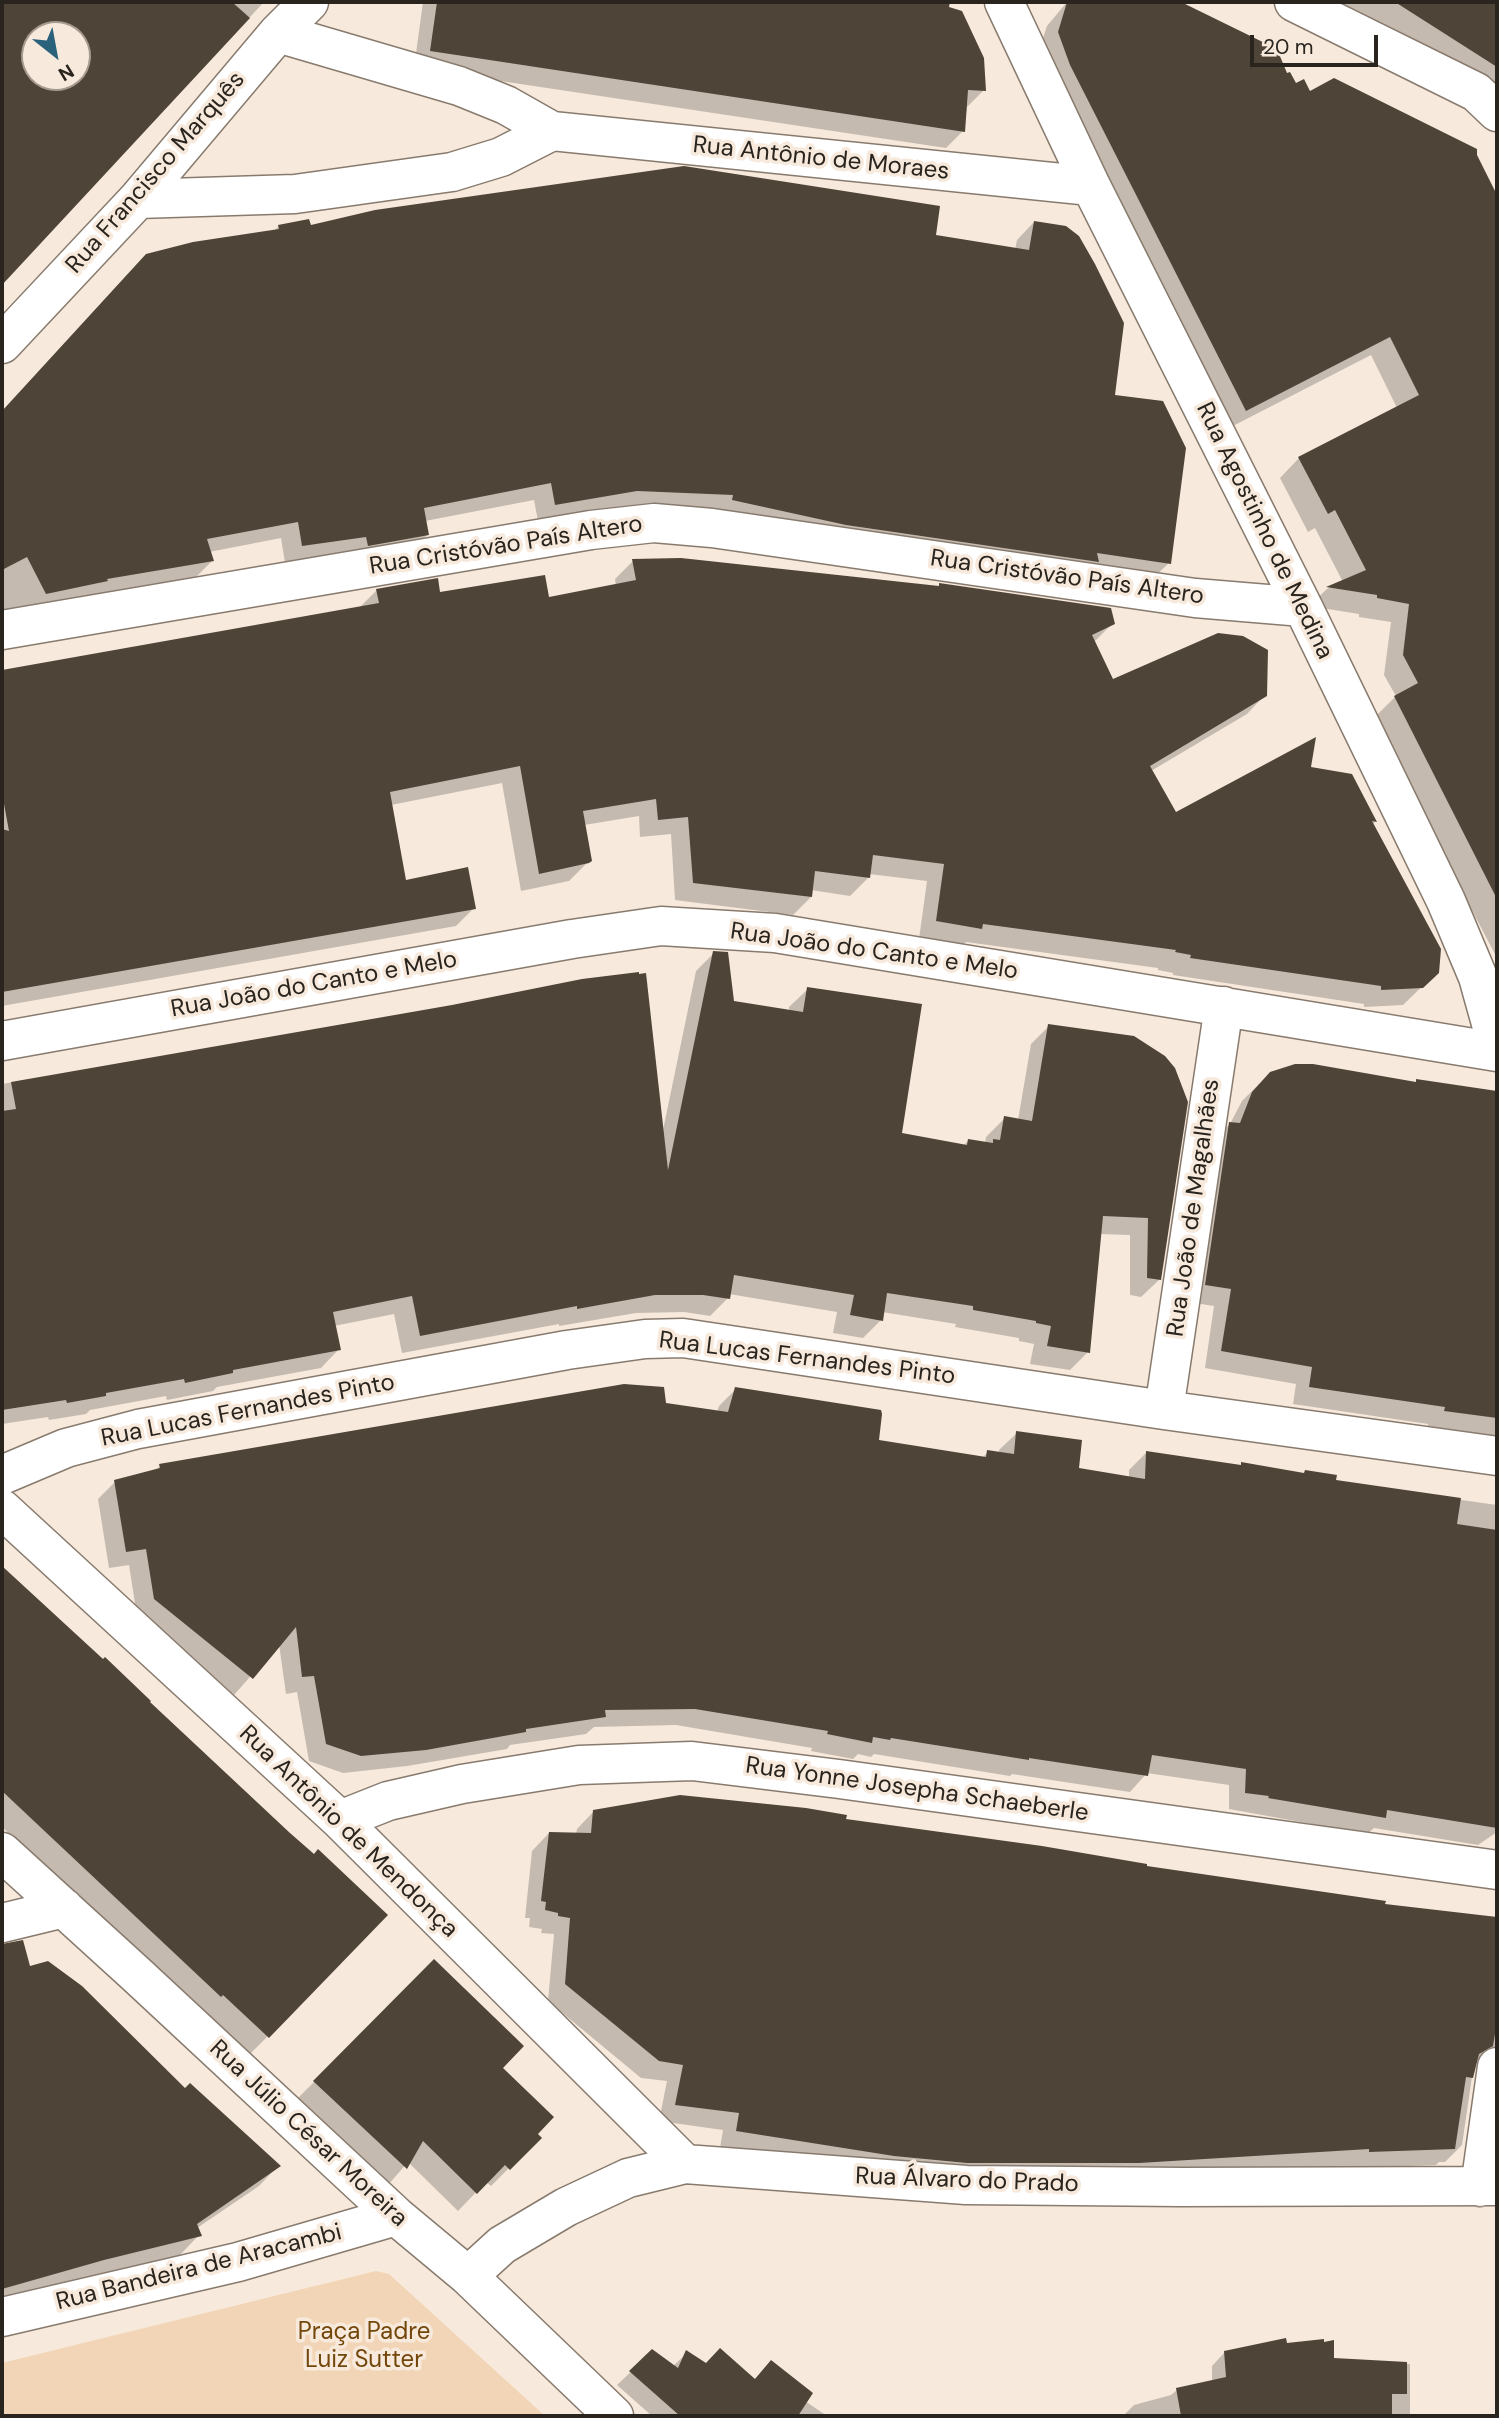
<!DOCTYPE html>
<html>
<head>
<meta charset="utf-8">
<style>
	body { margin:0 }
	#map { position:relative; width:1499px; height:2418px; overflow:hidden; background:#f7e9db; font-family:"DM Sans",sans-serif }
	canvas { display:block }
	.frame { position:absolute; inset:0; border:4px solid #29241e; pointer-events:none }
	.north { position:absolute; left:21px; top:21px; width:70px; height:70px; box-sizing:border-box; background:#f7e9db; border:2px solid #a59a8f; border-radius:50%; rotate:149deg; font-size:19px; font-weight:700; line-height:28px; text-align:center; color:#29241e }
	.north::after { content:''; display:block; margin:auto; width:24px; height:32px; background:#2a617b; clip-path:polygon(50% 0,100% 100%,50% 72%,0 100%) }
	.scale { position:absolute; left:1250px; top:35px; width:128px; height:32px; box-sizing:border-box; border:4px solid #29241e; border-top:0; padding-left:9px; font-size:21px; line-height:24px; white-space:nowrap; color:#29241e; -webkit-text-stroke:5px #f7e9db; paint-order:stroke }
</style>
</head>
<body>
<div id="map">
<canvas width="1499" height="2418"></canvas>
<div class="frame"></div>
<div class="north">N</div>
<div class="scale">20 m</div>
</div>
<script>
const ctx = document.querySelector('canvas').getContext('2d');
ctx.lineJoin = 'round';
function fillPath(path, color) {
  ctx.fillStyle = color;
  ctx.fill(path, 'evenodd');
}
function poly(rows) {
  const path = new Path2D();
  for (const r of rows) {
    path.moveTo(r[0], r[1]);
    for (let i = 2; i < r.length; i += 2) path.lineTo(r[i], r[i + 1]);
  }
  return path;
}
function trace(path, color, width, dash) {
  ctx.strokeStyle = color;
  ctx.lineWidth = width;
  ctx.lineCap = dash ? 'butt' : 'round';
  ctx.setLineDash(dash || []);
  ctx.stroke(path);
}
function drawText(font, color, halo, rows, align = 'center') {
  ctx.font = font + ' "DM Sans",sans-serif';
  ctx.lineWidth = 7;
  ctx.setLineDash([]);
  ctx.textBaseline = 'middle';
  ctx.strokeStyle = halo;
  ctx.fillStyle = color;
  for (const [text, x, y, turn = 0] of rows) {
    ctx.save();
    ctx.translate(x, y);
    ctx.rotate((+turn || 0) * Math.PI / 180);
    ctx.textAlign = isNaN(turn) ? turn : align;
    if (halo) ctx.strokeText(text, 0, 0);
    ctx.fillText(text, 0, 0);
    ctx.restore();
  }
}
fillPath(poly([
	[376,2271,389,2274,545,2416,2,2416,2,2363]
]), '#f2d5b6');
fillPath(poly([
	[2,2,264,2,2,283],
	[35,35,77,35,77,77,35,77],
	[423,2,948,2,947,9,984,90,967,107,963,131,946,148,414,68],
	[1067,2,1126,2,1140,30,1286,76,1295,85,1309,93,1475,156,1497,198,1497,211,1483,226,1497,254,1497,958,1445,859,1447,857,1376,716,1396,696,1384,675,1391,622,1359,617,1359,614,1309,606,1327,589,1343,582,1315,528,1308,532,1280,478,1299,458,1397,408,1371,355,1227,429,1040,47,1047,26],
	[1322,2,1497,2,1497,99],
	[1034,222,1113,396,1169,563,1151,580,538,521,534,500,425,521,427,535,410,552,285,563,281,538,209,552,212,561,195,578,2,613,2,413,129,273,273,232,279,226,934,236,1015,250,1017,240],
	[633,561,937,588,940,585,1113,623,1094,642,1112,681,1265,695,1247,714,1151,771,1175,814,1309,768,1351,775,1375,822,1372,825,1437,972,1403,1005,1364,1007,1364,1004,1173,975,1173,973,1158,970,1158,968,966,942,962,946,919,939,927,881,869,874,868,878,850,896,811,890,811,897,793,915,675,900,671,834,640,837,639,816,584,825,588,862,569,881,521,891,502,783,391,805,404,882,474,908,456,926,2,1006,2,672,359,608,377,590,547,599,616,586,615,579],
	[714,953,732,1003,789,1011,789,1007,808,989,900,1134,963,1146,968,1141,985,1144,986,1137,1005,1118,1018,1120,1031,1044,1049,1026,1134,1037,1160,1279,1141,1297,1130,1295,1130,1235,1099,1234,1088,1352,1070,1370,1030,1364,1034,1344,1019,1341,1019,1338,955,1327,956,1324,882,1312,881,1320,863,1338,833,1333,837,1312,729,1294,728,1298,710,1316,684,1312,636,1313,559,1326,559,1324,402,1353,394,1314,334,1326,339,1349,321,1368,217,1387,213,1391,167,1400,166,1396,90,1410,86,1414,49,1420,48,1417,2,1424,2,1084,270,1039,663,1130,696,971],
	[1417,1081,1497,1093,1497,1438,1428,1428,1428,1424,1293,1404,1296,1384,1205,1368,1214,1306,1188,1302,1212,1141,1230,1124,1242,1101,1260,1083,1415,1083],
	[736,1389,877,1441,982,1458,988,1452,999,1454,999,1450,1017,1433,1077,1469,1129,1478,1129,1470,1146,1453,1239,1466,1242,1464,1334,1482,1497,1505,1497,1832,1478,1845,1374,1828,1367,1834,1229,1809,1229,1785,1147,1773,1130,1792,1012,1774,1010,1776,874,1754,871,1757,858,1754,853,1759,811,1751,812,1748,676,1725,594,1727,586,1734,510,1745,507,1749,407,1766,343,1773,309,1761,297,1692,286,1694,279,1644,234,1695,137,1616,129,1565,109,1568,98,1499,115,1482,155,1471,160,1466,664,1405,717,1412,719,1406],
	[2,1569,103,1661,268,2036,249,2055,202,2014,2,1827],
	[594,1811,844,1820,1383,1905,1497,1920,1497,2072,1481,2062,1474,2063,1462,2145,1445,2162,1439,2162,1436,2165,1353,2168,1353,2166,1121,2179,720,2148,723,2130,659,2121,667,2081,641,2078,548,2001,554,1934,541,1933,542,1929,529,1927,530,1918,525,1918,532,1851,549,1833,576,1835,577,1829],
	[5,1955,28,1968,278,2166,259,2186,197,2228,199,2235,180,2255,2,2302,2,1956],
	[434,1962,501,2068,539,2138,491,2186,486,2182,458,2211,408,2162,388,2185,296,2100],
	[1286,2345,1332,2360,1410,2364,1410,2416,1123,2416,1134,2405,1171,2395,1177,2390,1212,2381,1212,2366,1225,2352],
	[653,2351,673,2366,687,2353,706,2365,754,2380,771,2362,805,2401,827,2416,652,2416,617,2385]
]), '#0003');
fillPath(poly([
	[2,2,232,2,250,18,2,285],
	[35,35,77,35,77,77,35,77],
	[437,2,950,2,949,7,962,11,984,58,986,91,968,90,965,132,430,51],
	[1067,2,1181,2,1277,49,1287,73,1290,72,1296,83,1304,79,1310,91,1334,78,1477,149,1477,155,1497,195,1497,899,1394,696,1418,683,1403,655,1409,604,1377,598,1377,595,1326,587,1366,570,1335,510,1328,514,1298,457,1419,395,1390,337,1246,411,1070,65,1058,32],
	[1395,2,1497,2,1497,67],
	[684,166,940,206,936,235,1029,250,1034,221,1066,226,1079,236,1095,264,1124,323,1115,395,1163,401,1186,448,1171,564,1097,553,1099,562,846,525,732,500,733,495,637,491,555,505,551,483,424,508,429,535,368,546,366,537,302,546,298,522,207,539,214,561,107,579,108,581,46,594,27,557,2,570,2,411,146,254,193,242,279,229,278,225,309,219,311,225,375,210],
	[681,558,939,586,939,583,1111,608,1115,624,1092,635,1113,679,1218,633,1243,636,1268,650,1267,696,1150,766,1176,812,1316,737,1311,767,1352,774,1377,822,1372,821,1441,949,1439,973,1423,988,1381,990,1381,986,1190,958,1191,955,1175,952,1176,950,983,924,982,929,936,921,944,864,873,855,870,878,815,871,812,897,693,883,688,817,658,820,656,799,583,811,592,861,589,863,539,874,520,766,390,792,406,880,468,867,476,909,2,992,2,829,9,831,2,793,2,670,379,603,376,589,438,578,440,592,545,575,549,597,636,580,632,559],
	[713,951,728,952,734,1001,803,1012,807,987,922,1004,902,1133,967,1145,968,1139,993,1143,993,1139,1000,1140,1004,1116,1032,1121,1048,1024,1134,1036,1165,1056,1175,1068,1188,1102,1161,1280,1147,1278,1148,1218,1103,1216,1090,1353,1047,1346,1051,1326,1036,1323,1036,1321,973,1310,973,1306,887,1293,883,1321,850,1315,854,1295,734,1275,730,1299,703,1295,655,1295,577,1309,577,1306,420,1336,412,1296,333,1312,341,1350,233,1370,233,1373,185,1383,184,1379,106,1393,106,1396,67,1403,66,1400,2,1410,2,1111,16,1109,11,1082,452,1005,582,979,639,972,639,974,646,973,668,1170],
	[1295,1064,1313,1064,1416,1082,1416,1079,1497,1091,1497,1418,1444,1411,1445,1407,1309,1387,1312,1367,1221,1351,1231,1289,1205,1285,1229,1122,1240,1123,1252,1092,1270,1072],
	[624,1384,664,1387,666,1403,728,1412,735,1387,881,1410,882,1414,879,1440,986,1457,987,1450,1014,1454,1016,1431,1082,1440,1079,1468,1145,1479,1146,1451,1241,1465,1241,1462,1304,1473,1305,1470,1337,1475,1336,1480,1461,1498,1457,1524,1497,1530,1497,1828,1387,1810,1386,1818,1268,1798,1269,1796,1245,1793,1246,1769,1152,1755,1148,1776,1029,1758,1029,1760,891,1738,890,1740,873,1737,872,1743,827,1734,828,1731,695,1709,605,1710,606,1717,526,1729,526,1732,426,1750,361,1756,326,1744,314,1676,302,1677,296,1627,253,1679,154,1599,146,1549,126,1552,114,1480,160,1468,159,1464],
	[2,1566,103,1659,105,1657,151,1701,150,1702,290,1833,314,1854,318,1849,388,1915,269,2038,223,1995,221,1997,2,1791],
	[680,1795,806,1808,847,1815,846,1819,1042,1846,1147,1864,1147,1866,1386,1901,1385,1904,1497,1917,1497,2022,1493,2046,1479,2054,1473,2078,1466,2077,1455,2149,1369,2152,1369,2149,1139,2163,967,2163,894,2156,736,2131,739,2113,675,2105,683,2065,659,2061,565,1984,570,1918,558,1916,558,1913,545,1910,546,1902,541,1901,549,1832,591,1833,593,1810],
	[23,1940,30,1966,48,1961,82,1986,185,2088,190,2083,281,2166,197,2224,202,2236,104,2260,2,2289,2,1944],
	[434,1959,524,2046,503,2068,554,2117,538,2134,542,2138,510,2170,505,2165,477,2194,423,2141,407,2169,313,2081],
	[1286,2338,1287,2343,1324,2339,1324,2342,1334,2340,1334,2358,1407,2362,1407,2394,1392,2394,1392,2416,1181,2416,1176,2388,1226,2377,1224,2351],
	[720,2348,755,2379,771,2360,813,2393,798,2416,680,2416,629,2371,652,2349,678,2368,686,2350,706,2363]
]), '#4f4438');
const minor = poly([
	[1004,2,1091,186,1303,607,1446,901,1478,977,1497,1045],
	[1294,2,1476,92,1497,112],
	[278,33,459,86,506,105,552,131,1091,186],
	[138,199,295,194,452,172,501,157,552,131],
	[2,344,138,199,278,33,309,2],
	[2,630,591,530,654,523,712,528,1195,598,1303,607],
	[2,1041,572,939,661,926,775,933,1497,1052],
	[1164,1410,1224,1006],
	[2,1475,66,1448,138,1429,567,1350,645,1339,683,1338,1164,1410,1497,1456],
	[2,1509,340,1820,685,2164],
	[340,1820,388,1801,462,1784,579,1765,692,1761,839,1779,1497,1870],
	[2,1852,137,1975,396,2216,468,2276,614,2416],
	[2,1923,64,1908],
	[1480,2187,1497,2067],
	[468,2276,502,2245,566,2207,628,2178,685,2164,966,2185,1181,2187,1497,2186],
	[2,2317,238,2262,396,2216]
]);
trace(minor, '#887b6e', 41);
trace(minor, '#fff', 38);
drawText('24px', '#29241e', '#f7e9db', [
	["Rua Antônio de Moraes",821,159,6],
	["Rua Francisco Marquês",156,173,-49],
	["Rua Agostinho de Medina",1264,531,64],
	["Rua Cristóvão País Altero",506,546,-9],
	["Rua Cristóvão País Altero",1067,578,8],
	["Rua João do Canto e Melo",874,952,8],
	["Rua João do Canto e Melo",314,985,-10],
	["Rua João de Magalhães",1194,1208,-82],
	["Rua Lucas Fernandes Pinto",807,1359,7],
	["Rua Lucas Fernandes Pinto",248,1411,-11],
	["Rua Yonne Josepha Schaeberle",917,1790,8],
	["Rua Antônio de Mendonça",348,1832,44],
	["Rua Júlio César Moreira",308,2134,43],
	["Rua Álvaro do Prado",967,2181,2],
	["Rua Bandeira de Aracambi",199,2268,-14]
]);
drawText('24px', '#73470b', '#f7e9db', [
	["Praça Padre",364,2333],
	["Luiz Sutter",364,2361]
]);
</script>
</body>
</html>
